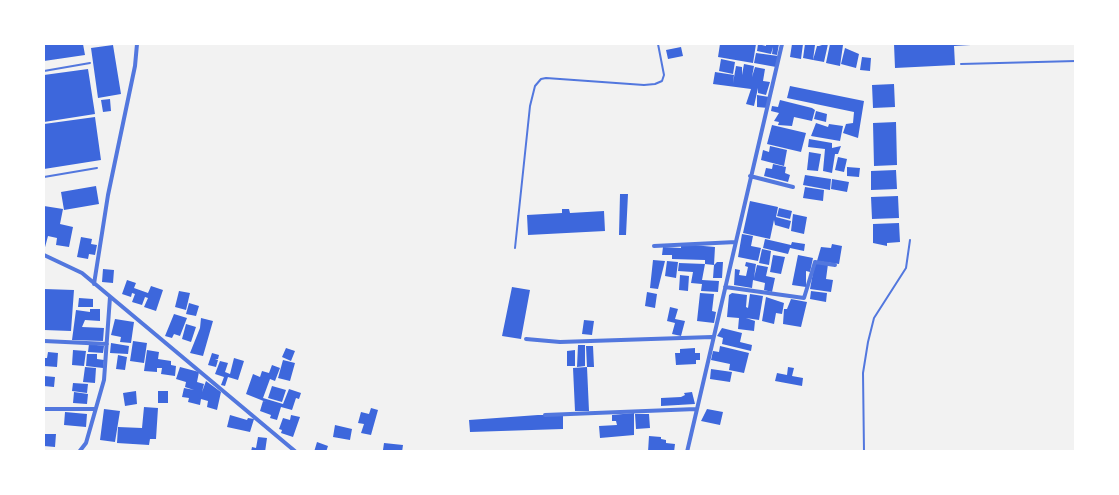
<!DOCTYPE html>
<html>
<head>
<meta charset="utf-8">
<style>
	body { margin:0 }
	#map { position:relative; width:1119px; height:495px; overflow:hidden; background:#f2f2f2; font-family:"Source Serif 4",serif }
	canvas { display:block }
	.frame { position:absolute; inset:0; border:45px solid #fff; pointer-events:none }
</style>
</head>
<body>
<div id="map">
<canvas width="1119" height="495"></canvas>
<div class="frame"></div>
</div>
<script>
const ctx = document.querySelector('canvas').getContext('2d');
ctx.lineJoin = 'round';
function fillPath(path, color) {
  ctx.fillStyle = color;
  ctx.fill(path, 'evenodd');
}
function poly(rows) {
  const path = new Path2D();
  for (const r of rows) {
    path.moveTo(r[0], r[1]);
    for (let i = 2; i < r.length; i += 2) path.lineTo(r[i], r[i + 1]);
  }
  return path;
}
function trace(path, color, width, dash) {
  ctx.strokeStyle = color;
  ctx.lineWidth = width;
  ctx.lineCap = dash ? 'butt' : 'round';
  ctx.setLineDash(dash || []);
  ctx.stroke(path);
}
fillPath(poly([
	[44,44,83,44,85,55,44,61],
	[720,44,756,44,753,63,718,57],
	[758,44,766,46,766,44,779,44,777,55,772,54,773,47,771,54,757,51],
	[792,44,803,44,801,59,790,57],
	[805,44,815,45,813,60,803,58],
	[816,44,828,44,824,62,813,60,817,46,822,46],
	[830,44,843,45,840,66,826,63],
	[894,44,971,44,971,45,954,46,955,65,895,68],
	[113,45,121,94,98,98,91,48],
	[681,47,683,56,668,59,666,50],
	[845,48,859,54,856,68,841,64],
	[756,53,778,56,776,67,754,63],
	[862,57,871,58,870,71,860,70],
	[721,59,735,62,733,74,719,71],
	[744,64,754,66,752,77,755,67,765,69,763,81,770,82,766,95,758,93,758,88,754,106,746,104,751,89,713,84,715,72,734,75,733,83,736,66,742,67,742,75],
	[88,69,95,114,44,122,44,75],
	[894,84,895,107,873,108,872,85],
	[790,86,864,101,858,138,843,133,846,124,853,123,854,112,787,98],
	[757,95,769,97,768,108,757,107],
	[110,99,111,111,103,112,101,100],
	[780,100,812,108,815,110,812,121,794,117,792,126,778,125,779,122,774,121,779,113,771,111,772,106,778,107],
	[816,111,827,114,826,122,814,119],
	[95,117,101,160,44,169,44,124],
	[896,122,897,165,874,166,873,123],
	[816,123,828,127,829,124,843,126,840,141,811,136],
	[772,125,806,133,801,152,767,144],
	[809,139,832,143,832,148,841,146,838,154,835,154,832,173,823,171,825,149,808,147],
	[770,146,787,150,784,166,761,160,763,150,769,152],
	[809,152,821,154,818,171,807,170],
	[838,157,847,159,844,172,835,170],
	[773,164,786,167,785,173,790,175,788,182,764,176,766,168,772,169],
	[847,167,860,168,859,177,847,176],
	[896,170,897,189,871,190,871,171],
	[805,175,831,179,830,190,803,185],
	[832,179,849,182,847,192,831,189],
	[96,186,99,204,64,210,61,192],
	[805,187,824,190,823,201,803,198],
	[620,194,628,194,626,235,619,235],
	[898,196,899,218,872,219,871,197],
	[750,201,778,207,776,217,791,221,789,229,775,225,774,220,770,239,743,233],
	[44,206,63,209,60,224,73,227,69,247,56,245,57,238,48,236,44,251],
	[779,208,792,211,790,219,777,216],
	[562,209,569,209,570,213,604,211,605,231,528,235,527,215,562,213],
	[793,214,807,217,804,234,791,231],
	[899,223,900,242,887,243,887,246,873,243,873,224],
	[742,234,753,236,751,246,761,248,758,261,738,257],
	[81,237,92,239,91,244,97,245,95,255,89,254,88,259,77,257],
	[765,239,791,245,792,242,805,244,804,251,790,248,788,254,763,248],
	[681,244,715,247,714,265,705,264,705,260,672,259,672,255,662,255,663,247,681,248],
	[832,244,842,246,839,264,817,261,821,247,831,248],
	[762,249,771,251,769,265,759,263],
	[773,255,785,257,781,274,770,272],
	[798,255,813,258,810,272,806,271,806,287,792,285],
	[653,260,665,261,658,289,650,288],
	[667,261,678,262,676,278,665,276],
	[717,262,723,262,722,278,713,278,714,265],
	[746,262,756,264,754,278,757,265,768,267,766,276,775,278,772,292,764,290,765,283,753,280,752,288,734,285,735,269,740,270,739,275,746,276,748,267,745,266],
	[815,262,828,264,826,279,833,280,831,292,810,289],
	[679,263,705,264,702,280,719,281,718,292,701,291,702,284,691,283,693,272,678,271],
	[103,269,114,270,113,283,102,282],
	[680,275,689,276,688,291,679,290],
	[127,280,136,283,134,288,148,293,151,286,163,290,156,311,144,307,148,298,145,297,142,305,132,302,135,294,132,293,131,297,122,294],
	[512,287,530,290,521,339,502,336],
	[44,289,74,290,71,331,44,330],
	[179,291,190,293,186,310,175,307],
	[811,291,827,293,826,302,810,299],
	[647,292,657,294,655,308,645,306],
	[700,293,714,294,712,311,716,312,714,323,697,321],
	[732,293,747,295,746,307,748,308,750,294,763,296,759,320,746,318,755,321,754,331,738,329,739,318,727,317,729,295],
	[766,297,784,303,782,314,776,313,774,324,762,321],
	[79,298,93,299,93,307,78,307],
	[791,299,807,302,801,327,783,324,784,309,787,309],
	[189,303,199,306,196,316,186,314],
	[670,307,678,309,675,319,685,321,681,336,672,334,675,323,667,321],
	[90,309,100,309,100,321,85,320,82,327,104,328,103,341,72,340,76,310,90,312],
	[174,314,187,318,180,336,174,334,172,338,165,336],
	[201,318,213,321,203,356,190,353,200,328],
	[115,319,134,322,131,343,120,342,121,337,111,335],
	[584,320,594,321,592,335,582,334],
	[186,324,196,327,191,342,182,339],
	[722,328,742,333,740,342,752,345,751,351,722,344,723,338,717,336],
	[133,341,147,343,144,363,130,361],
	[111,343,129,346,128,354,110,353],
	[89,344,104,346,103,353,88,352],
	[578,345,585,345,585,366,577,367],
	[586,346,593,346,594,367,587,367],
	[720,346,749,353,744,373,729,370,730,364,711,360,713,351,719,352],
	[286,348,295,351,291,361,282,357],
	[695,348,695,353,700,353,700,360,696,360,696,364,676,365,675,353,680,353,680,349],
	[73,350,86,351,84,366,72,365],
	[147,350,159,352,158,359,171,361,171,365,176,366,175,376,161,374,162,368,157,368,157,372,144,371],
	[575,350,575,366,567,366,567,351],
	[48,352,58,353,57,367,44,366,44,358,47,358],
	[212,353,219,355,218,359,215,359,218,360,216,367,208,365],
	[87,354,97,354,97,359,104,360,103,368,86,366],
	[118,355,127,357,125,370,116,369],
	[234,358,244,361,238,380,228,377,225,386,221,385,224,377,215,374,220,361,228,363,225,372,230,374],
	[283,360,295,363,290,381,278,378],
	[272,365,280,368,275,381,270,379,263,398,283,404,289,389,301,393,299,399,296,398,292,410,281,407,277,420,270,418,271,415,260,411,263,401,266,402,246,394,253,374,260,377,262,371,269,373],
	[85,367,96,368,95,383,83,382],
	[180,367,199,372,197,382,204,384,202,392,206,381,221,392,217,410,207,407,208,401,201,399,200,405,188,402,189,398,182,397,184,388,194,390,185,387,186,382,176,379],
	[587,367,589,411,575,411,573,368],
	[788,367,794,368,792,376,803,378,802,386,775,381,777,373,787,375],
	[711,369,732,372,730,382,710,379],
	[44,376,55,377,54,387,44,386],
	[73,383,88,384,87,393,72,391],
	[272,386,286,390,282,402,268,398],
	[136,391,137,404,125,406,123,393],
	[158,391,168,391,168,403,158,403],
	[74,392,88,394,87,404,73,403],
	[692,392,695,404,661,406,661,398,681,397,685,395,684,393],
	[144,407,158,408,156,439,150,439,149,445,117,443,118,427,142,428],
	[371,408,378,410,371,435,361,433,364,424,358,423,361,412,369,414],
	[104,409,120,411,115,442,100,440],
	[707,409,723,412,720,425,701,421],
	[65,412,87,414,86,427,64,425],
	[634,413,634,435,600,438,599,426,617,425,616,421,612,421,612,415],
	[635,414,649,414,650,428,636,429],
	[230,415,247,420,248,418,254,419,250,432,227,427],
	[291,415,300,417,293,437,281,433,282,430,279,429,283,418,290,420],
	[538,415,563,415,563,429,470,432,469,420],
	[335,425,352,429,350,440,333,437],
	[44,434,56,434,55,447,44,446],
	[649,436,661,437,661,439,666,440,666,443,675,444,674,452,648,452],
	[258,437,267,438,265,452,251,452,252,447,256,448],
	[317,442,328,446,326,452,314,452],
	[384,443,403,445,402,452,383,450]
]), '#3d67dc');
trace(poly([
	[961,64,1076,61],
	[44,71,90,63],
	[44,177,97,168],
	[515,248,530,106,535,86,541,79,546,78,644,85,655,84,662,81,664,75,658,44],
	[864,452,863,373,868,342,874,318,906,268,910,240]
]), '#5277de', 2);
trace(poly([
	[750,176,793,187],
	[654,246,736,242],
	[44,255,82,273,296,452],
	[94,284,108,195,135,66,137,44],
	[725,287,804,298,815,262,835,265],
	[526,339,560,342,712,337],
	[44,341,107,344],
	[44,409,95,409],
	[545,415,696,409],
	[79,452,86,443,104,380,110,297],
	[687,452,782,44]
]), '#5277de', 4);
</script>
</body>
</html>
